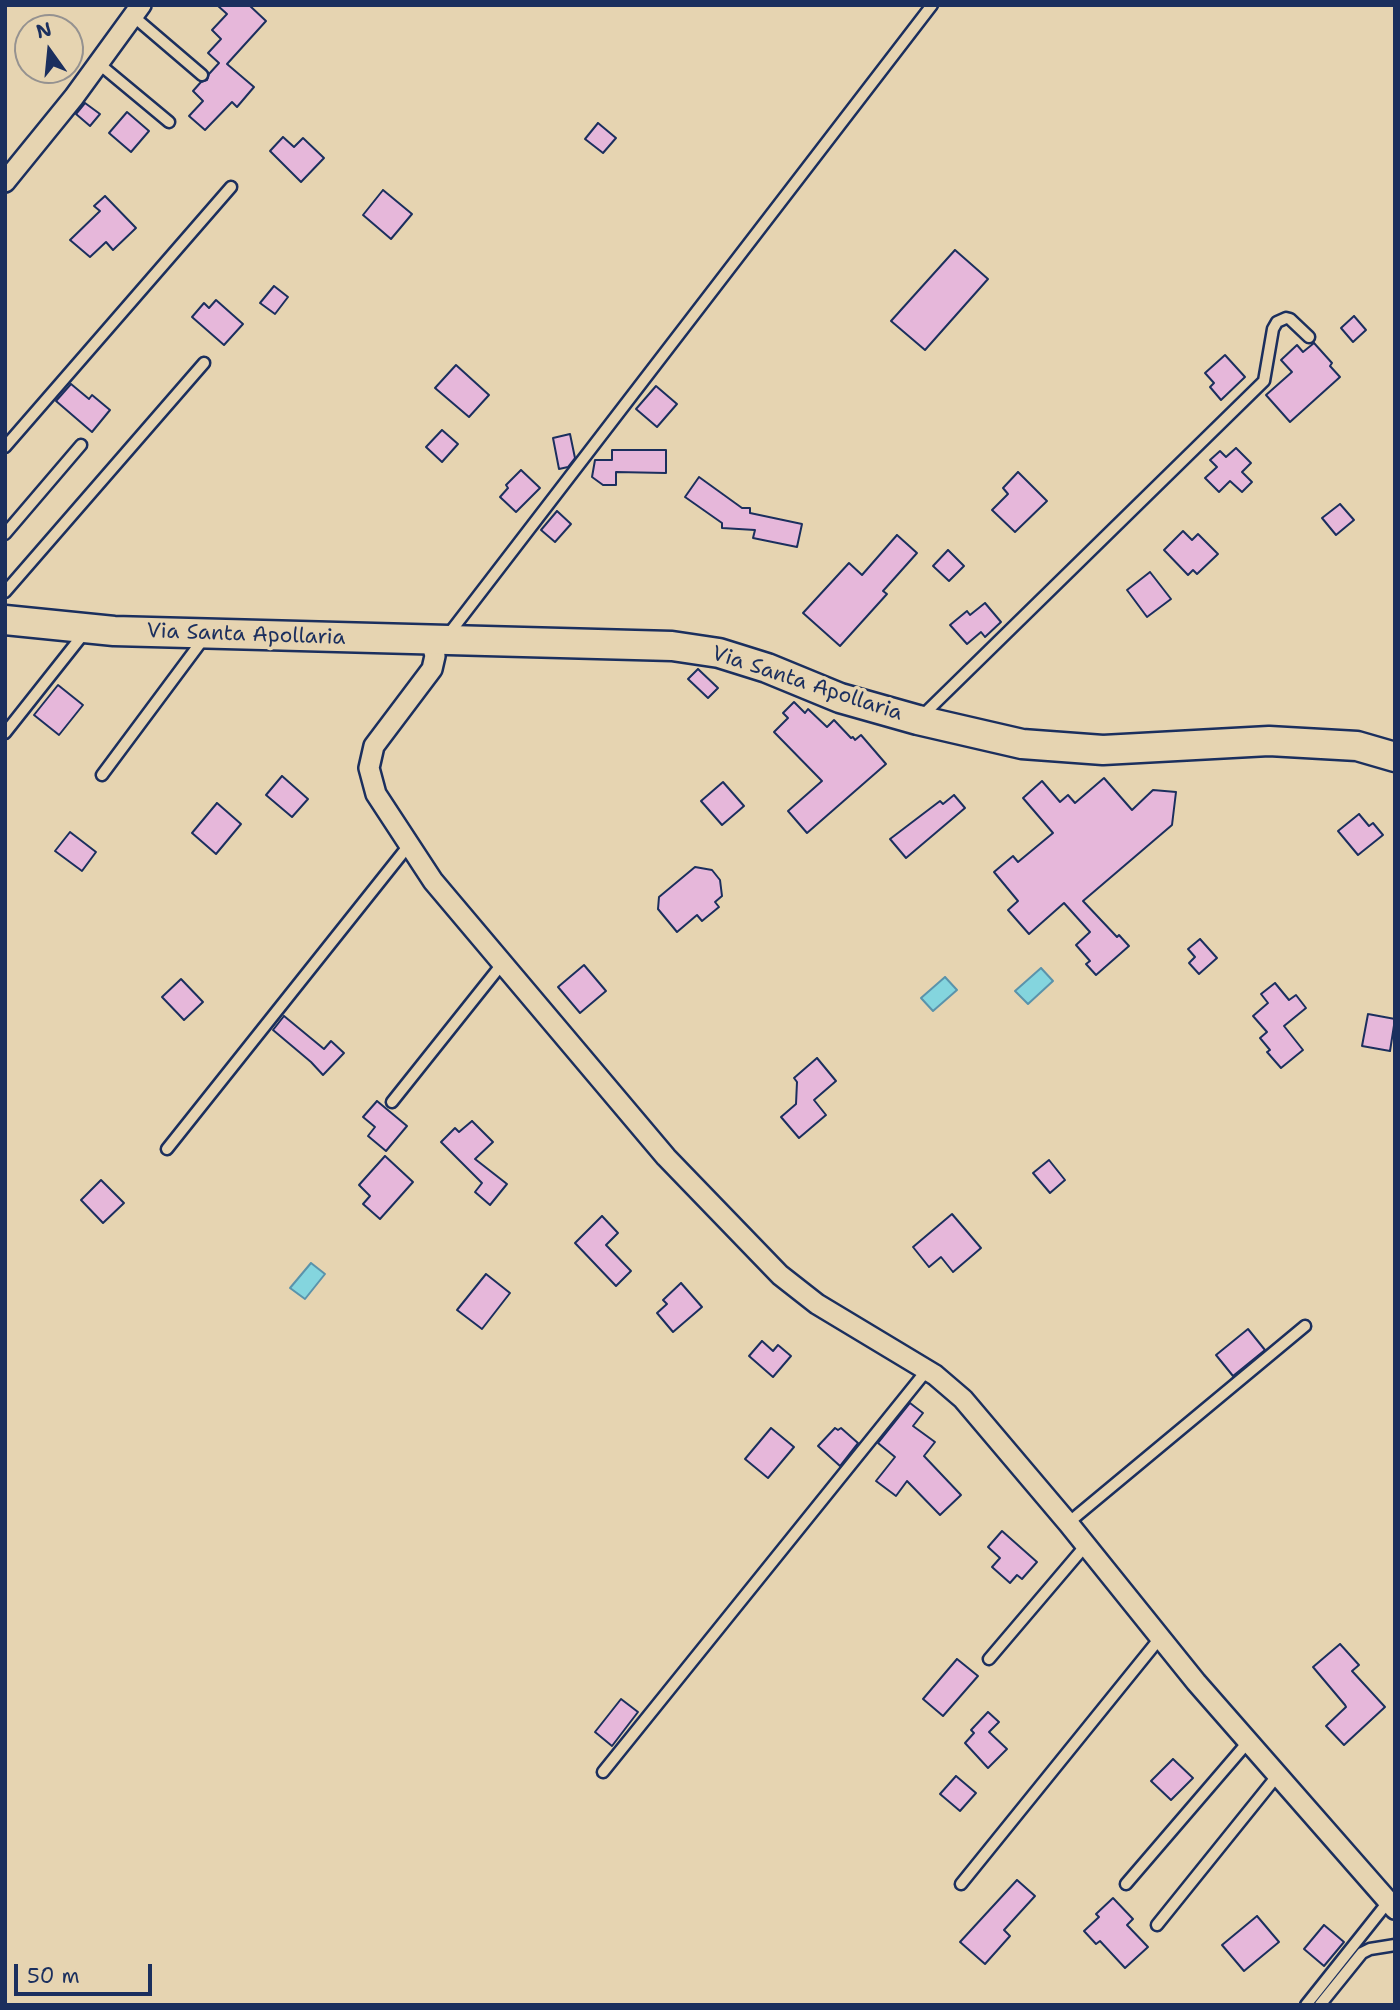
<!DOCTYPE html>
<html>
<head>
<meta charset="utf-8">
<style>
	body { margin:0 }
	#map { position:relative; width:1400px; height:2010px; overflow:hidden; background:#e6d4b1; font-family:"Shantell Sans",sans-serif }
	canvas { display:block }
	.frame { position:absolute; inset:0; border:7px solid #1b2f5e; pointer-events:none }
	.north { position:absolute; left:14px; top:14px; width:70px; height:70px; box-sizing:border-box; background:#e6d4b1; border:2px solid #959290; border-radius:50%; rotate:345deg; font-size:19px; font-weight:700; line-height:28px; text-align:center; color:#1b2f5e }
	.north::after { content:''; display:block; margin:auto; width:24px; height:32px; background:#1b2f5e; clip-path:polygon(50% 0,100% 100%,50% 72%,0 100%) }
	.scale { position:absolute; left:14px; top:1964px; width:138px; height:32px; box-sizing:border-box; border:4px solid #1b2f5e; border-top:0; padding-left:9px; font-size:21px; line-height:24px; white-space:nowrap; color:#1b2f5e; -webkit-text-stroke:5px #e6d4b1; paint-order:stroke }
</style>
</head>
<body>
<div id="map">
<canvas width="1400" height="2010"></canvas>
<div class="frame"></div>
<div class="north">N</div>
<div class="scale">50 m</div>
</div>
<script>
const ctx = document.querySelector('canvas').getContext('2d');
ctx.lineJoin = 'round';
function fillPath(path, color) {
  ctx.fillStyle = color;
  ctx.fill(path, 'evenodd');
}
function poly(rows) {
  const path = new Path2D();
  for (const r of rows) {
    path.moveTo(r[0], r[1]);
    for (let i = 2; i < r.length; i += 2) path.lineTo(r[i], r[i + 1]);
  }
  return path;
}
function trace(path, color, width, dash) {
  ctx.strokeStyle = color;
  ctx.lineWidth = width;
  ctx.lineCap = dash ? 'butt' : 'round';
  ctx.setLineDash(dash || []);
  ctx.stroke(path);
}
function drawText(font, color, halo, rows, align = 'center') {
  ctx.font = font + ' "Shantell Sans",sans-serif';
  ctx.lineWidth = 7;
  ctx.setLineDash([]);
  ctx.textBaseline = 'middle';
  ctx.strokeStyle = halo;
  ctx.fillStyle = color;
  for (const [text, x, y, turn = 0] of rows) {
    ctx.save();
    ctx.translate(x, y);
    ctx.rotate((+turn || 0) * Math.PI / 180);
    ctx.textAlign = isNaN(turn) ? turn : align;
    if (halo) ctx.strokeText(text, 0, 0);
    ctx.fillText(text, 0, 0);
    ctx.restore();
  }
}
const water = poly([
	[1041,968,1053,981,1028,1004,1015,991,1041,968],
	[945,977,957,990,933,1011,921,998,945,977],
	[311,1263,325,1274,305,1299,290,1288,311,1263]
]);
fillPath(water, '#84d5de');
trace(water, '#5a93ab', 2);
const building = poly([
	[217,5,249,5,266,21,227,64,254,87,237,107,232,102,205,130,189,116,203,101,193,91,201,82,207,80,209,74,219,63,208,53,221,39,212,30,227,14,217,5],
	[85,103,100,114,90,126,76,114,85,103],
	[127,112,149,131,131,152,109,133,127,112],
	[598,123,616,138,603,153,585,139,598,123],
	[283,137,294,147,303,138,324,158,301,182,270,151,283,137],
	[383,190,412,214,391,239,363,215,383,190],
	[105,196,136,228,113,250,106,242,90,257,70,240,100,211,94,206,105,196],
	[955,250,988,279,925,350,891,321,955,250],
	[274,286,288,297,275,314,260,303,274,286],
	[216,300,243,324,224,345,192,317,204,303,209,308,216,300],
	[1354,316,1366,330,1353,342,1341,328,1354,316],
	[1314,343,1332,363,1330,366,1340,377,1290,422,1266,395,1292,372,1281,360,1297,345,1303,352,1314,343],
	[1225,355,1245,377,1221,400,1210,387,1214,383,1205,373,1225,355],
	[456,365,489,395,469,417,435,388,456,365],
	[71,384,89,399,92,395,110,410,92,432,56,401,71,384],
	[656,386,677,404,657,427,636,409,656,386],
	[442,430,458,444,442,462,426,447,442,430],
	[570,434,575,458,568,467,559,469,553,438,570,434],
	[1236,448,1251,463,1242,472,1252,482,1242,492,1230,481,1219,492,1205,478,1217,467,1210,460,1220,451,1226,457,1236,448],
	[612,450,666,450,666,473,616,472,616,485,603,485,592,477,595,460,612,460,612,450],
	[521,470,540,488,516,512,500,497,508,488,506,485,521,470],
	[1018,472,1047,501,1015,532,992,510,1008,494,1003,488,1018,472],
	[699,477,742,508,750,508,750,513,802,524,797,547,753,538,755,530,722,528,722,523,685,497,699,477],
	[1340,504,1354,520,1336,535,1322,518,1340,504],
	[557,511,571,524,555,542,541,530,557,511],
	[1183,531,1192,540,1198,534,1218,554,1197,574,1193,570,1188,575,1164,550,1183,531],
	[897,535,917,553,883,591,887,594,840,646,803,613,849,563,862,575,897,535],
	[948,550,964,566,949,581,933,566,948,550],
	[1150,572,1171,599,1147,617,1127,590,1150,572],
	[985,603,1001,622,985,637,981,632,967,644,950,625,967,611,970,615,985,603],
	[698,669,718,688,708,698,688,679,698,669],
	[58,685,83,705,59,735,34,715,58,685],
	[794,702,805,713,808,709,827,727,834,720,851,738,853,737,855,740,861,735,886,764,807,833,788,811,822,781,774,732,788,718,783,713,794,702],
	[282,776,308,799,292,817,266,795,282,776],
	[1104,778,1132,810,1153,790,1176,792,1172,825,1083,901,1117,937,1119,935,1129,946,1096,975,1086,964,1090,961,1076,945,1090,932,1064,903,1029,934,1008,910,1018,901,994,872,1013,856,1018,862,1053,833,1023,798,1042,781,1060,802,1068,795,1075,803,1104,778],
	[723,782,744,806,722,825,701,801,723,782],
	[954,795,965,808,906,858,890,839,940,801,943,804,954,795],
	[217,803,241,824,216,854,192,833,217,803],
	[1359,814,1369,826,1373,823,1383,835,1358,855,1338,831,1359,814],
	[70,832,96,852,82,871,55,851,70,832],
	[695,867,712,870,720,880,722,896,715,902,719,907,702,921,697,915,677,932,658,909,659,897,695,867],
	[1200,939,1217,958,1199,974,1189,963,1195,957,1188,949,1200,939],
	[584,965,606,991,580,1013,558,987,584,965],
	[181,979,203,1002,184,1020,162,997,181,979],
	[1275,983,1289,1000,1296,995,1306,1008,1284,1026,1303,1050,1281,1068,1267,1052,1270,1050,1260,1038,1267,1032,1253,1016,1268,1003,1261,994,1275,983],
	[1368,1014,1395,1019,1390,1051,1362,1046,1368,1014],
	[284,1016,324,1049,331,1041,344,1053,323,1075,311,1062,273,1030,284,1016],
	[817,1058,836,1081,814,1100,826,1115,799,1138,781,1117,796,1104,797,1082,794,1078,817,1058],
	[377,1101,407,1126,386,1151,368,1136,375,1127,363,1117,377,1101],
	[472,1121,493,1142,475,1159,507,1184,490,1205,475,1192,482,1183,441,1142,455,1128,459,1132,472,1121],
	[385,1156,413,1182,380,1219,363,1204,370,1196,359,1185,385,1156],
	[1049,1160,1065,1180,1050,1193,1033,1173,1049,1160],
	[101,1180,124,1203,103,1223,81,1200,101,1180],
	[952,1214,981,1248,953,1272,941,1257,929,1267,913,1247,952,1214],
	[602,1216,618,1233,606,1245,631,1271,616,1286,575,1243,602,1216],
	[486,1274,510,1293,482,1329,457,1310,486,1274],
	[681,1283,702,1307,673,1332,657,1313,667,1304,663,1300,681,1283],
	[1248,1329,1265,1350,1233,1376,1216,1355,1248,1329],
	[762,1341,773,1351,778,1345,791,1356,773,1377,749,1356,762,1341],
	[910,1403,923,1413,913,1426,935,1442,924,1456,961,1495,940,1515,907,1481,896,1496,876,1481,895,1457,878,1443,910,1403],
	[771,1428,794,1447,768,1478,745,1459,771,1428],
	[835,1428,838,1430,841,1428,858,1443,840,1466,818,1446,835,1428],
	[1002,1531,1037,1562,1022,1579,1017,1575,1010,1583,992,1567,1000,1558,988,1547,1002,1531],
	[1340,1644,1359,1665,1352,1671,1385,1707,1344,1745,1326,1726,1346,1707,1345,1705,1313,1667,1340,1644],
	[957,1659,978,1676,943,1716,923,1699,957,1659],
	[621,1699,638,1712,612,1746,595,1732,621,1699],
	[988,1712,999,1722,989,1732,1007,1749,988,1768,965,1743,974,1733,971,1730,988,1712],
	[1173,1759,1193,1778,1171,1800,1151,1781,1173,1759],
	[956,1776,976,1793,960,1811,940,1794,956,1776],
	[1017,1880,1035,1896,1004,1930,1010,1936,985,1964,960,1942,1017,1880],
	[1113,1898,1133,1919,1127,1925,1148,1947,1125,1968,1100,1941,1096,1944,1084,1931,1099,1917,1096,1914,1113,1898],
	[1257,1916,1279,1942,1244,1971,1222,1945,1257,1916],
	[1324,1925,1344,1942,1324,1966,1304,1949,1324,1925]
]);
fillPath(building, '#e6b7da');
trace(building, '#1b2f5e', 2);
const lane = poly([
	[133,16,202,75],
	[98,63,169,122],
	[5,447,231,187],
	[5,534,81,445],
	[5,592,204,363],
	[448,635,932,5],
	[922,716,1264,381,1273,329,1277,322,1286,318,1290,319,1309,337],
	[5,733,85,632],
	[102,775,204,638],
	[392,1102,502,964],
	[167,1149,409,845],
	[1068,1523,1305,1326],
	[989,1659,1086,1545],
	[603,1772,927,1370],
	[961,1884,1160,1638],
	[1126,1884,1248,1742],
	[1157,1925,1277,1776],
	[1306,2005,1388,1902],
	[1320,2005,1362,1953,1370,1949,1395,1945]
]);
const street = poly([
	[5,182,74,97,141,5],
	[431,640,435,656,432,669,374,746,369,768,376,794,433,881,666,1157,780,1275,817,1304,935,1375,963,1399,1068,1523,1196,1682,1395,1909]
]);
const secondary = poly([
	[5,620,114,631,672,646,719,653,767,668,840,698,918,720,1022,744,1103,750,1269,741,1357,746,1395,757]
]);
trace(lane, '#1b2f5e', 15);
trace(street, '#1b2f5e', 24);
trace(secondary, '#1b2f5e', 33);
trace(lane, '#e6d4b1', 10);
trace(street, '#e6d4b1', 19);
trace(secondary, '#e6d4b1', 28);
drawText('21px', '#1b2f5e', '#e6d4b1', [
	["Via Santa Apollaria",246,635,2],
	["Via Santa Apollaria",807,684,18]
]);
</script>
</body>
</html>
